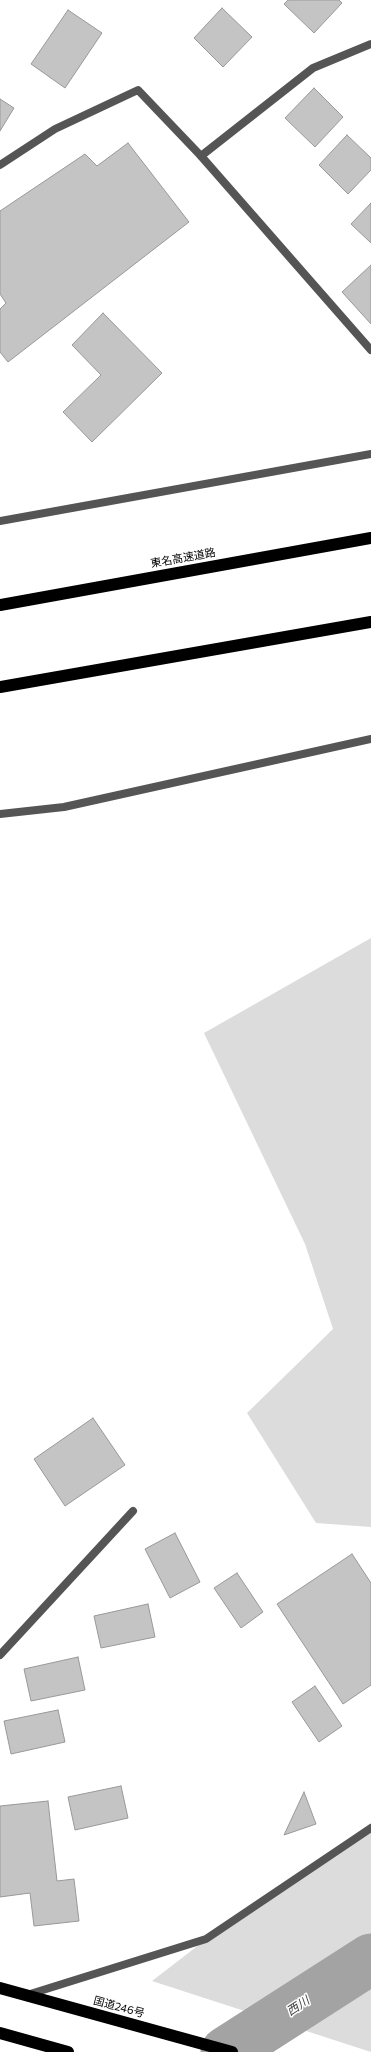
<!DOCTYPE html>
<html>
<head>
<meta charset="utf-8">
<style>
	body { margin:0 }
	canvas { display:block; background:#fff }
</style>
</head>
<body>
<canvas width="371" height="2052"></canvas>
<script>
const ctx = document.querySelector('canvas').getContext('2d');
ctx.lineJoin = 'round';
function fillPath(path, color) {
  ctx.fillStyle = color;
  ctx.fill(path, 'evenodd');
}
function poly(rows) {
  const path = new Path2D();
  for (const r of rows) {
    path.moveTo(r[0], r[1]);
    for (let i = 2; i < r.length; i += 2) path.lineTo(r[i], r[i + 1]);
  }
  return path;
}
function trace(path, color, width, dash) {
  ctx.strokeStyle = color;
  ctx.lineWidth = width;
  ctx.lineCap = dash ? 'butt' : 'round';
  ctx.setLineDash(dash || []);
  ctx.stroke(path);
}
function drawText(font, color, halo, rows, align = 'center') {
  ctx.font = font + ' Commissioner,"Noto Sans JP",sans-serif';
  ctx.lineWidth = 3;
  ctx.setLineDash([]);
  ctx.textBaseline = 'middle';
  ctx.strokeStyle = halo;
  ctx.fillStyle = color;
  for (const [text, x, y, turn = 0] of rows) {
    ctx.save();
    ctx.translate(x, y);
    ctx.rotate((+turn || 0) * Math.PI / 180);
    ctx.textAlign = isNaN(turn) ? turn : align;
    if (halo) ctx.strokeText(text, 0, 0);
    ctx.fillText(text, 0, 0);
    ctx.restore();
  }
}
fillPath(poly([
	[371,938,371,1527,316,1523,247,1413,333,1329,305,1244,204,1033],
	[371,1823,371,2052,152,1981,213,1934]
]), '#dcdcdc');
trace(poly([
	[226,2052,371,1959]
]), '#a3a3a3', 51);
const building = poly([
	[288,0,339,0,342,3,314,33,284,4,288,0],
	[222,8,252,37,223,67,194,38,222,8],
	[68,10,102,33,65,88,31,64,68,10],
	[314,88,343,117,315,147,285,118,314,88],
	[0,99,14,108,0,131,0,99],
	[347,135,371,158,371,170,348,194,319,165,347,135],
	[128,143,189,222,8,362,0,352,0,309,6,303,0,294,0,211,85,154,97,166,128,143],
	[371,203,371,243,351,224,371,203],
	[371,265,371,324,342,292,371,265],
	[103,313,162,373,92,442,63,412,101,375,72,345,103,313],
	[93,1418,125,1465,65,1506,34,1459,93,1418],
	[175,1533,200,1582,170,1598,145,1549,175,1533],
	[352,1554,371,1583,371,1685,343,1704,277,1604,352,1554],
	[237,1573,263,1612,241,1628,214,1588,237,1573],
	[148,1604,155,1637,101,1648,94,1616,148,1604],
	[78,1657,85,1690,31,1701,24,1669,78,1657],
	[315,1686,342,1726,319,1742,292,1702,315,1686],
	[58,1710,65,1742,11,1754,4,1721,58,1710],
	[121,1786,128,1818,75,1830,68,1797,121,1786],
	[304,1792,316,1824,284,1835,304,1792],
	[48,1801,57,1881,74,1879,79,1921,34,1926,30,1893,0,1897,0,1806,48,1801]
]);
fillPath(building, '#c4c4c4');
trace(building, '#999', 1);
trace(poly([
	[201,156,313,68,371,44]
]), '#555', 8);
trace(poly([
	[0,165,55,129,138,90,201,156,371,350],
	[0,521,371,454],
	[0,814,64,807,371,739],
	[0,1655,133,1511],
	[27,1995,206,1939,371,1828]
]), '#555', 8);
trace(poly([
	[0,605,371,538],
	[0,687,371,622],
	[0,1988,232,2052],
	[0,2033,68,2052]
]), '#000', 12);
drawText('11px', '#000', '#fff', [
	["東名高速道路",183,558,-10],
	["国道246号",119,2007,15]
]);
drawText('italic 12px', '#444', '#fff', [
	["西川",298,2006,-33]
]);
</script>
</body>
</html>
